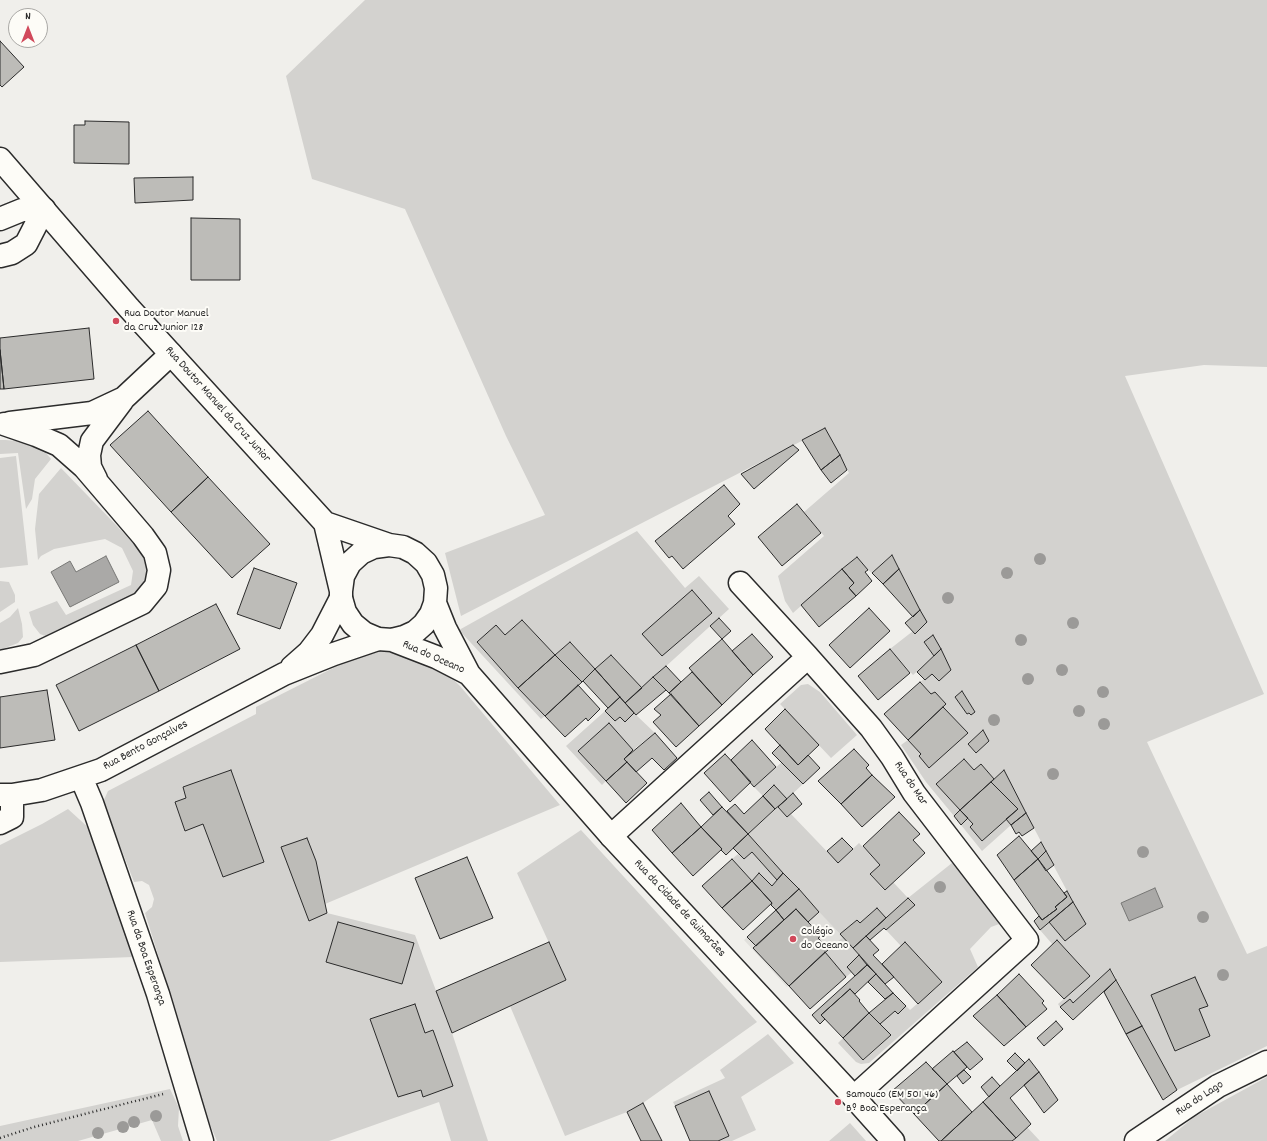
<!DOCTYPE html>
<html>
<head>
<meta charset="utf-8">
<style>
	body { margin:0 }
	#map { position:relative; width:1267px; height:1141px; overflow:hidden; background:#f0efeb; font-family:Dekko,sans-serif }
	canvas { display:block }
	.north { position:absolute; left:8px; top:8px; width:40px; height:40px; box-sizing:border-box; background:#fdfcf7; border:1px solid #a9a8a5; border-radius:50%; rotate:0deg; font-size:11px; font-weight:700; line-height:16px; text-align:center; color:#2b2b2b }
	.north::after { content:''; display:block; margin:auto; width:14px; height:18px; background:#d1495b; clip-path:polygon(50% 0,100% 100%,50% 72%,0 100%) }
</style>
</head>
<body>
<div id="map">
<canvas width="1267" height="1141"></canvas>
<div class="north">N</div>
</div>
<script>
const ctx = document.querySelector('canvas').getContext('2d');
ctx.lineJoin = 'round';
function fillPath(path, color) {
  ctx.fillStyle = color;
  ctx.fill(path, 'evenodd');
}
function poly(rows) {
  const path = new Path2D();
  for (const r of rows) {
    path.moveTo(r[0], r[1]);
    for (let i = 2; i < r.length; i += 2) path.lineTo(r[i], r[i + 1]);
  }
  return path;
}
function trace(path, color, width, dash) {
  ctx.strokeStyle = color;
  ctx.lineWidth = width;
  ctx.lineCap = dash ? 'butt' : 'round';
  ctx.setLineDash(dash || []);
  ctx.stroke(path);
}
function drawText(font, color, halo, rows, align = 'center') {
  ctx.font = font + ' Dekko,sans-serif';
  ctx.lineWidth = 4;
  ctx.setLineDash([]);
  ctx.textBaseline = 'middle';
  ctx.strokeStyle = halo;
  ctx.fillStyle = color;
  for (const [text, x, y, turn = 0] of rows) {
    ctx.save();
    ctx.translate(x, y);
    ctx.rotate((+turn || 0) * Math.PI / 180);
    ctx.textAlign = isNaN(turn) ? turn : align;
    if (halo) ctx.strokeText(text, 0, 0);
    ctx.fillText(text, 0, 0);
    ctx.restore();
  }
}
fillPath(poly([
	[799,889,843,937,787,987,744,940]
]), '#e1e0dc');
fillPath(poly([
	[365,0,1267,0,1267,367,1204,365,1125,376,1264,694,1147,742,1247,954,1267,946,1267,1046,1177,1090,1111,969,1073,1003,1060,1007,1058,1004,1090,976,1058,941,1053,945,1040,930,1049,922,1065,941,1086,924,1067,891,1004,771,994,779,981,764,974,770,963,759,936,784,960,810,954,816,926,782,901,745,908,740,921,754,919,756,967,733,943,707,946,704,935,692,931,694,920,682,924,679,925,680,932,674,939,681,951,670,933,636,924,643,934,656,913,675,890,649,913,631,920,610,892,555,872,573,868,570,856,557,793,613,785,601,778,576,824,536,804,512,849,473,825,429,461,616,445,553,545,515,506,436,405,209,312,179,286,76],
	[962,691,975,712,967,714,955,697],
	[983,730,989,741,975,753,968,744],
	[0,440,6,440,25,442,42,448,51,459,35,479,32,499,26,509,18,453,0,454],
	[16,456,28,565,0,568,0,458],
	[61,468,117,526,142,553,148,574,139,590,115,605,48,637,40,634,33,625,29,612,57,601,66,615,131,585,133,571,122,548,105,539,54,549,41,556,38,560,35,529,39,494],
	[637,531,685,588,699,576,729,609,642,688,611,655,595,669,570,642,555,655,522,620,505,635,496,626,477,643,545,716,541,719,459,630],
	[0,581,9,582,15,595,15,602,0,612],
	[18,608,22,624,23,637,18,643,0,650,0,623,10,617],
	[381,651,414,654,436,663,460,686,560,805,325,904,327,913,415,935,452,1033,488,1141,451,1141,439,1102,329,1141,217,1141,198,1096,174,1006,145,913,152,907,154,899,149,885,142,881,134,882,103,802,108,791,256,714,256,707,347,661],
	[808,684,820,692,857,735,831,758,780,704,801,685],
	[605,711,615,721,620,717,625,722,634,713,655,733,633,750,609,724,579,752,606,781,602,785,566,746],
	[782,762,803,784,787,799,774,786,763,796,754,787],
	[778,807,787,817,791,814,838,863,859,843,880,865,870,875,884,890,893,882,908,898,952,863,956,864,1002,923,991,927,970,949,978,967,869,1063,861,1064,856,1062,838,1043,843,1038,864,1060,891,1035,880,1024,895,1011,898,1014,906,1006,910,1010,942,982,905,942,901,946,886,930,915,905,907,898,886,918,877,908,860,923,857,920,840,934,775,865,748,834],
	[68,809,90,829,133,957,0,962,0,845,42,824],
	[968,818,973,824,1006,819,1011,825,982,851,961,825],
	[581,830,757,1022,643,1103,627,1112,565,1136,510,1006,566,980,517,873],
	[752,852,777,880,772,886,759,874,752,881,732,859,738,854,744,859],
	[843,937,859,955,848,966,852,972,846,977,825,952],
	[768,1034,794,1063,741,1097,756,1130,732,1141,718,1141,729,1136,709,1091,675,1106,673,1102,725,1078,720,1070],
	[1267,1077,1267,1141,1165,1141,1194,1117],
	[170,1089,179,1108,178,1126,183,1141,161,1141,152,1120,78,1141,0,1141,0,1126],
	[850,1123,866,1141,829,1141],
	[1027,1127,1040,1141,1012,1141]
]), '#d3d2cf');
const water = poly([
	[106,556,119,582,70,607,51,572,70,561,76,572,106,556],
	[1155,888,1163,907,1129,921,1121,903,1155,888]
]);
fillPath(water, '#aaa9a7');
trace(water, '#777775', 1);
const building = poly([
	[0,41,24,67,2,87,0,85,0,41],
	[85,121,129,122,129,164,74,163,74,125,85,125,85,121],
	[193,177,193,200,135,203,134,178,193,177],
	[191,218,240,219,240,280,191,280,191,218],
	[89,328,94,379,4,389,0,350,0,338,89,328],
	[0,350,4,389,0,389,0,350],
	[148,411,208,477,171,512,110,445,148,411],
	[825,428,840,455,821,470,802,440,825,428],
	[793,445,799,450,754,489,741,474,793,445],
	[840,455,847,470,831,483,821,470,840,455],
	[208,477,270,544,232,578,171,512,208,477],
	[724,485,740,504,728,516,735,524,683,569,672,556,669,558,655,541,724,485],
	[797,504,821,533,782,566,758,537,797,504],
	[892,555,899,569,883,584,872,573,892,555],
	[857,557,868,570,865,572,872,581,856,596,849,588,854,583,842,569,857,557],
	[254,568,297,583,280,629,237,614,254,568],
	[842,569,854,583,849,588,856,596,819,627,801,605,842,569],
	[899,569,920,610,913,617,883,584,899,569],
	[692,590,712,613,662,656,642,634,692,590],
	[216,604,240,649,159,691,136,645,216,604],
	[869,608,890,631,850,668,829,645,869,608],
	[920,610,927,622,915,634,905,623,920,610],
	[719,618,731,631,722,639,710,626,719,618],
	[522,620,555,655,518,688,477,642,496,625,505,635,522,620],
	[752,634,773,657,753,675,732,651,752,634],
	[933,635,941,649,934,656,924,642,933,635],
	[722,639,753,675,722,705,689,668,722,639],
	[570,642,595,669,582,682,555,655,570,642],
	[136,645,159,691,79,731,56,685,136,645],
	[890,649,910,673,878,700,858,676,890,649],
	[941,649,951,670,939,681,932,674,925,680,917,672,941,649],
	[555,655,582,682,545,716,518,688,555,655],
	[611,655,642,688,625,703,595,669,611,655],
	[666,666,681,682,669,693,653,677,666,666],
	[595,669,620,697,608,708,583,681,595,669],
	[692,672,722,705,699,726,669,693,692,672],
	[653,677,666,690,636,715,625,703,653,677],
	[920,682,931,694,935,692,946,704,908,740,884,714,920,682],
	[578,685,600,709,588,721,586,718,565,737,545,716,578,685],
	[47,690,55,740,0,748,0,697,47,690],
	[962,691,975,712,971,715,969,713,967,714,955,697,962,691],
	[671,694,699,726,676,747,653,722,661,715,654,709,671,694],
	[620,697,634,713,625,722,620,717,615,721,605,711,620,697],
	[943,707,968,733,929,768,919,756,921,754,908,740,943,707],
	[785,709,819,745,798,765,765,729,785,709],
	[609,723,633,750,624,759,627,762,606,781,578,751,609,723],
	[983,730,989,741,976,753,968,744,983,730],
	[655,733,677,758,664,770,652,758,636,772,624,759,655,733],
	[752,740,776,767,754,787,731,760,752,740],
	[780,745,798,765,808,755,820,768,803,784,772,753,780,745],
	[854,749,869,765,866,768,872,775,841,804,818,781,854,749],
	[725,754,751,782,730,802,704,773,725,754],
	[964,759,974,770,981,764,994,779,960,810,936,784,964,759],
	[627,762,647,783,626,803,606,781,627,762],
	[231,770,264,862,223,877,203,824,185,831,175,802,186,798,183,787,231,770],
	[1004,770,1026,813,1011,825,1006,819,1018,809,991,782,1004,770],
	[872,775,895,797,862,827,841,804,872,775],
	[991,782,1018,809,982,841,970,827,973,824,960,810,991,782],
	[774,785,787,799,775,809,763,796,774,785],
	[709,792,722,807,713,815,700,800,709,792],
	[793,793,802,804,787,817,778,807,793,793],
	[763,796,775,809,748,834,727,811,735,804,744,814,763,796],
	[681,803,701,827,672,853,652,830,681,803],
	[722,807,748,834,726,855,721,850,722,849,701,827,722,807],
	[960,810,968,818,961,825,954,816,960,810],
	[899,812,920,834,913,840,925,853,885,890,870,874,880,865,863,846,899,812],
	[1026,813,1034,828,1022,836,1019,832,1016,834,1011,825,1026,813],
	[701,827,722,849,693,876,672,853,701,827],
	[748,834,783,873,777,880,752,852,744,859,733,848,748,834],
	[1019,836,1038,859,1014,880,997,855,1019,836],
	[307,838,316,861,327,913,309,921,281,847,307,838],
	[842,838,853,849,838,863,827,851,842,838],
	[1041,842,1046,851,1038,859,1031,851,1041,842],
	[1046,851,1054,865,1046,871,1038,859,1046,851],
	[467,857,493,918,440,939,415,878,467,857],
	[732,859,752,881,722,908,702,886,732,859],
	[1038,859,1067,897,1055,907,1057,909,1042,920,1014,880,1038,859],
	[759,873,772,886,783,873,799,889,776,910,771,905,772,903,752,881,759,873],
	[752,881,772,903,743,930,722,908,752,881],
	[799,889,819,912,808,922,796,909,784,920,776,910,799,889],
	[1067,891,1073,902,1040,930,1034,921,1039,916,1042,920,1057,909,1055,907,1067,897,1064,893,1067,891],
	[908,898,915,905,886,930,884,928,870,940,866,936,908,898],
	[1073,902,1086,924,1065,941,1049,922,1073,902],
	[877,908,886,918,853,948,840,934,857,920,860,923,877,908],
	[796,909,821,936,818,938,829,949,789,986,753,948,796,909],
	[776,910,784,920,756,946,747,937,776,910],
	[338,922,414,943,402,984,326,962,338,922],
	[866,936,879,950,873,955,894,977,885,984,853,948,866,936],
	[1057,940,1090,976,1064,999,1031,965,1057,940],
	[549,942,566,980,452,1033,436,991,549,942],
	[905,942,942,982,918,1004,882,964,905,942],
	[825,952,846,977,810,1009,789,986,825,952],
	[859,955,867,965,855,976,847,967,859,955],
	[867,965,876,974,855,994,850,989,821,1015,825,1019,820,1024,812,1015,867,965],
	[1110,969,1116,980,1073,1020,1060,1007,1070,999,1073,1003,1110,969],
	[876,974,893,993,885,999,868,982,876,974],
	[1019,974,1044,1001,1042,1003,1047,1009,1026,1027,997,995,1019,974],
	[1195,977,1208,1006,1199,1009,1210,1036,1175,1051,1151,995,1195,977],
	[1116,980,1142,1026,1126,1034,1104,992,1116,980],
	[850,989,860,1000,859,1001,869,1013,843,1038,821,1015,850,989],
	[893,993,906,1006,898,1014,895,1011,880,1024,869,1013,893,993],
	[997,995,1026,1027,1004,1046,973,1016,997,995],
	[415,1004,425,1033,433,1030,453,1086,423,1097,421,1090,398,1097,370,1019,415,1004],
	[869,1013,891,1035,863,1060,843,1038,869,1013],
	[1056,1021,1063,1029,1044,1046,1037,1038,1056,1021],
	[1142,1026,1177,1090,1163,1100,1126,1034,1142,1026],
	[967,1042,983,1059,970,1070,954,1052,967,1042],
	[953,1051,967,1067,947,1084,932,1069,953,1051],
	[1015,1053,1025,1063,1017,1071,1007,1061,1015,1053],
	[1029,1059,1039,1072,1010,1098,1031,1124,1016,1138,983,1102,1029,1059],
	[926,1062,947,1084,914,1114,892,1091,926,1062],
	[964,1070,971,1077,963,1084,957,1076,964,1070],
	[1039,1072,1058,1100,1044,1113,1024,1085,1039,1072],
	[992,1077,1000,1086,989,1097,981,1087,992,1077],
	[947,1084,972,1112,941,1141,939,1141,914,1114,947,1084],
	[709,1091,729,1136,718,1141,690,1141,675,1106,709,1091],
	[983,1102,1016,1138,1012,1141,941,1141,983,1102],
	[643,1103,662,1141,641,1141,627,1112,643,1103]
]);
fillPath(building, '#bdbcb8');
trace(building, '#2b2b2b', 1);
const minor = poly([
	[0,219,22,210,44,209,26,244,12,253,0,256],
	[10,423,92,413,124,398,171,354],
	[96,479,90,467,89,455,92,441,122,401],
	[740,583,808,657],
	[0,662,34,655,142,603,156,586,159,570,155,553,143,536,84,467,59,445,36,435,4,424],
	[292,667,309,652,322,635,341,598],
	[81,777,92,803,158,994,202,1141],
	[0,795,12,795,42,790,101,770,284,674,334,654,378,639],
	[0,823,12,817,12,795],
	[611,836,808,657,871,728,892,757,914,793,1027,940,854,1097],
	[1136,1141,1218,1086,1267,1062]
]);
const major = poly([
	[0,159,129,308,325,523,389,545,403,547,415,553,426,563,433,575,436,588,435,603,431,614,424,624,415,632,404,637,392,640,378,639,364,633,353,624,345,612,341,598,341,591,325,523],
	[341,591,343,576,350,563,361,553,374,547,389,545],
	[435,603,445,628,469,674,611,836,850,1093,893,1141],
	[392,640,436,657,469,674]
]);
trace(minor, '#2b2b2b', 25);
trace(major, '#2b2b2b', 25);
trace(poly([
	[0,1138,34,1127,163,1094]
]), '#2b2b2b', 2.5, [1, 3]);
trace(minor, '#fdfcf7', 22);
trace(major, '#fdfcf7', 22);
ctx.fillStyle = '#9b9a98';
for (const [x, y] of [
	[1040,559],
	[1007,573],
	[948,598],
	[1073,623],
	[1021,640],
	[1062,670],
	[1028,679],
	[1103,692],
	[1079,711],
	[994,720],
	[1104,724],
	[1053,774],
	[1143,852],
	[940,887],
	[1203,917],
	[1223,975],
	[156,1116],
	[134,1122],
	[123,1127],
	[98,1133]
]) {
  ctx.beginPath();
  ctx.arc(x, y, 6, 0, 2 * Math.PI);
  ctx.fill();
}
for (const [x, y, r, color] of [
	[116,321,4,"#d1495b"],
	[793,939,4,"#d1495b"],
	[838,1102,4,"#d1495b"]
]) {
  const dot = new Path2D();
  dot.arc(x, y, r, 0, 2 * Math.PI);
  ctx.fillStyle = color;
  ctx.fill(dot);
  trace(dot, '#fdfcf7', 1.5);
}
drawText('12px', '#2b2b2b', '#fdfcf7', [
	["Rua Doutor Manuel",124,314],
	["da Cruz Junior 128",124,328],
	["Colégio",801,932],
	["do Oceano",801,946],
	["Samouco (EM 501 46)",846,1095],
	["Bº Boa Esperança",846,1109]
], 'left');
drawText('12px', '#2b2b2b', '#fdfcf7', [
	["Rua Doutor Manuel da Cruz Junior",217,405,48],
	["Rua do Oceano",433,658,24],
	["Rua Bento Gonçalves",146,746,-28],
	["Rua do Mar",910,784,56],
	["Rua da Cidade de Guimarães",679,909,47],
	["Rua da Boa Esperança",145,958,71],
	["Rua do Lago",1200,1099,-33]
]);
</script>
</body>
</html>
